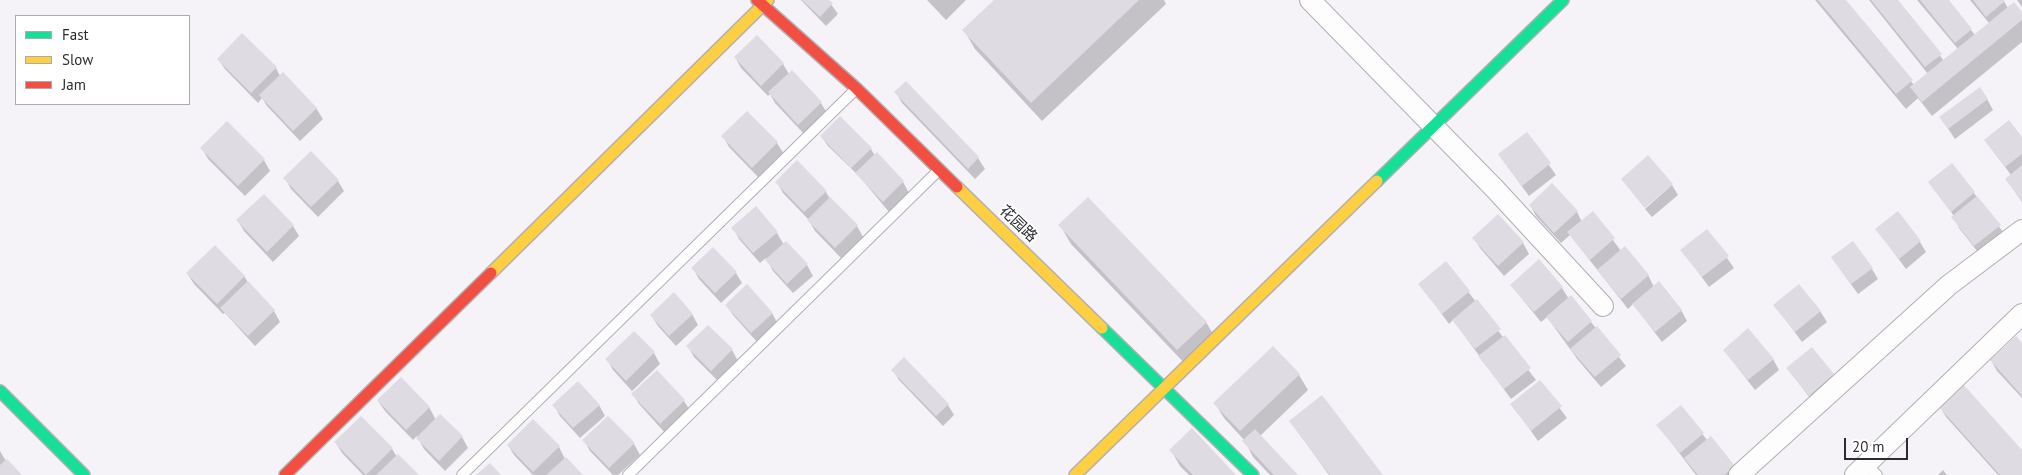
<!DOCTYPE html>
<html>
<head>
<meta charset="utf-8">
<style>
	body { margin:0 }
	#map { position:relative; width:2022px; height:475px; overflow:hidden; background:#f5f3f8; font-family:"PT Sans",sans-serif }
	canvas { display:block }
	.legend { position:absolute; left:15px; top:15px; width:175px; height:90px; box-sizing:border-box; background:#fff; border:1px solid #abaaac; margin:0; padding:6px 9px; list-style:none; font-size:15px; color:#2d2b2f }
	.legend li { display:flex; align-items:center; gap:10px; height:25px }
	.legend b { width:25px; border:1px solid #abaaac }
	.scale { position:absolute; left:1844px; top:438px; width:64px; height:22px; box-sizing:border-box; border:2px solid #2d2b2f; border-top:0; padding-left:6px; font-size:15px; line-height:18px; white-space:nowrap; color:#2d2b2f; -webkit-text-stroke:4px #fff; paint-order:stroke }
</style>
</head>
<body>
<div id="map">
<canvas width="2022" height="475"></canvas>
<ul class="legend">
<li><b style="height:6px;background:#16e098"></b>Fast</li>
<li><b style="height:6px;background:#ffcf43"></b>Slow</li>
<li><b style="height:6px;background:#f24e42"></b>Jam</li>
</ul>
<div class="scale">20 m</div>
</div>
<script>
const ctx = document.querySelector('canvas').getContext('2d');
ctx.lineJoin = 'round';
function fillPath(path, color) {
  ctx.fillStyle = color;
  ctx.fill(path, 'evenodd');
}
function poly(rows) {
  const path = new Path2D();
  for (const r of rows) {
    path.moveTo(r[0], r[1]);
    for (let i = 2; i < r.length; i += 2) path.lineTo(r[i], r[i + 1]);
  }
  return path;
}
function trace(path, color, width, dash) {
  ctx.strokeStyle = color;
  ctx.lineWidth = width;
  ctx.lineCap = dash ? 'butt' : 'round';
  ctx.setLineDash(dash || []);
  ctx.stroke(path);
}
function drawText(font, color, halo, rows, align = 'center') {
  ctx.font = font + ' "PT Sans","Noto Sans SC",sans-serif';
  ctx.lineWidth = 4;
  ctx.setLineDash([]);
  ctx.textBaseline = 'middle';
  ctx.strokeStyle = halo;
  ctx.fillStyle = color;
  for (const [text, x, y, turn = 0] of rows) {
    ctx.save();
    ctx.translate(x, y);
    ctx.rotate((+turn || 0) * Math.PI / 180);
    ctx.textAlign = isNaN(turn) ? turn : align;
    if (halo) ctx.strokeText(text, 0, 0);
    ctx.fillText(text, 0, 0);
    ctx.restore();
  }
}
fillPath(poly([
	[801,0,828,0,838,14,826,26],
	[927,0,966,0,946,20],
	[996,0,1164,0,1166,4,1042,121,975,49,964,30],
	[1815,0,1845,0,1914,85,1928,74,1869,0,1897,0,1944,61,1958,49,1917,0,1947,0,1975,35,1989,23,1970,0,2003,0,2008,8,2022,14,2022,42,1932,116,1918,98,1906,109],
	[2017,0,2022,0,2022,7],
	[757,36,783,64,789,74,821,103,827,113,805,135,775,103,770,94,768,96,741,68,735,57],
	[218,59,276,68,280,76,316,108,323,119,300,141,267,106,262,98,258,103,225,69],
	[906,83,978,158,985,169,975,179,902,103,896,92],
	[1987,99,1993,110,1955,139,1941,118],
	[747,112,777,143,784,154,759,178,729,147,723,136],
	[1526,133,1556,175,1529,196,1499,155],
	[821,136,871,149,875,156,903,182,909,193,889,212,859,176,828,146],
	[2022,139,2022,202,2006,179,2011,175,1986,141],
	[202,148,264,160,270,171,245,196,208,159],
	[1952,164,2006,236,1981,256,1959,228,1954,216,1929,182],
	[285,178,338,181,344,191,318,217,291,189],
	[1622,179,1671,184,1644,207],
	[777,182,826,192,830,199,857,226,863,237,841,258,815,231,808,219,783,193],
	[1672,185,1678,195,1652,217,1645,209],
	[1530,205,1577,212,1582,222,1593,213,1621,251,1648,275,1654,287,1681,310,1687,321,1662,342,1633,304,1628,309,1570,235,1561,243,1536,216],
	[238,221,293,226,299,236,273,262,244,231],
	[1060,225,1206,322,1217,341,1189,368,1071,244],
	[733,228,777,233,784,245,786,243,807,265,813,276,793,293,773,271,766,258,760,263,739,239],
	[1707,230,1734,268,1709,287,1682,250],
	[1877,230,1920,242,1926,252,1906,269],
	[1474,238,1523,243,1529,254,1504,276,1480,248],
	[1832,258,1872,269,1878,279,1858,294],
	[1446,263,1536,380,1511,399,1453,320,1449,324,1420,284],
	[693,268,736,273,742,283,721,303,699,279],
	[187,273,244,276,249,284,274,311,280,322,255,346,225,313,223,314,194,284],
	[1511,285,1562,288,1569,299,1591,322,1626,366,1601,387,1578,360,1547,317,1541,322],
	[726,305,772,313,778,324,758,343,733,315],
	[1775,305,1820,311,1827,322,1802,342],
	[692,314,698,325,676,346,658,326,651,315],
	[634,333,654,353,660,364,632,391,613,370,607,359],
	[2022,345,2022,398,1997,371,1991,360],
	[688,346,732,350,738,361,718,381,694,357],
	[1273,347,1299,375,1308,390,1260,436,1296,475,1270,475,1253,457,1245,441,1224,418,1215,403],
	[1812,349,1840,386,1816,406,1788,369],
	[1724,350,1773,359,1779,370,1755,390],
	[893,370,948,405,954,415,943,426,899,380],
	[657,371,684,401,691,412,666,434,639,404,633,394],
	[1540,382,1567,418,1538,441,1512,404],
	[378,401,429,407,436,420,462,437,468,448,445,471,424,449,417,436,413,440,385,411],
	[554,405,599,405,605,416,580,438,560,416],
	[1681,406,1707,440,1739,475,1696,475,1658,425],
	[1940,407,2022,452,2022,475,1998,475,1946,417],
	[1290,421,1381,475,1329,475],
	[584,440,634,444,640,455,618,475,613,475,590,451],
	[336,443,392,449,397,457,417,475,363,475,342,453],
	[508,445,559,447,565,459,581,475,533,475,514,455],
	[1171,450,1235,475,1189,475,1180,466],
	[0,451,6,461,20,475,0,475],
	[1943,470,1947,475,1938,475]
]), '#0003');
fillPath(poly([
	[802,0,829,0,833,3,820,17],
	[994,0,1139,0,1031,103,962,30],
	[1818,0,1846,0,1913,80,1896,94],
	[1871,0,1898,0,1942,54,1925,67],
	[1920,0,1949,0,1972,29,1955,43],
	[1973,0,2004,0,2005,1,1986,17],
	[2014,2,2022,12,2022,20,1922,102,1910,87],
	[242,33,277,67,251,93,217,59],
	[757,35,784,63,761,86,734,57],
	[792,70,822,102,798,125,768,92],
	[283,72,317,108,293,131,259,95],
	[906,81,979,157,968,169,894,92],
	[1980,87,1988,99,1948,129,1939,117],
	[747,111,778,142,752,168,721,136],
	[840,116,872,148,851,168,820,136],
	[2009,120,2022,137,2022,154,2005,167,1984,140],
	[227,121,265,159,238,186,200,148],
	[1527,132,1551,163,1522,186,1498,154],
	[311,151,339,180,311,207,283,178],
	[877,152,904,181,883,202,855,173],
	[1648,155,1673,184,1645,208,1621,179],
	[797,160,827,191,804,212,775,182],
	[1952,163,1975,192,1951,212,1928,182],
	[2022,165,2022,201,2005,179],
	[1552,183,1578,211,1554,233,1529,205],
	[264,194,294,225,267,252,236,220],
	[1977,196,2001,225,1974,246,1951,217],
	[830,197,858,225,835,248,807,220],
	[1088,197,1207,322,1177,350,1058,225],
	[756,206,778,232,753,253,731,228],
	[1593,211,1615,238,1590,260,1567,232],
	[1898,211,1921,241,1899,259,1875,229],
	[1498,214,1524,242,1498,266,1472,238],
	[1707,229,1729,256,1702,277,1680,250],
	[786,241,808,264,787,284,765,260],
	[1853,241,1873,268,1851,284,1831,257],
	[215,245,245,276,217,304,186,273],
	[1625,246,1649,275,1621,299,1597,270],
	[713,247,737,272,715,293,691,268],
	[1539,259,1563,287,1534,312,1510,285],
	[1446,261,1470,291,1442,314,1418,284],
	[248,281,275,310,248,336,220,308],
	[1659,281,1682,310,1655,332,1632,304],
	[747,284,773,313,751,333,725,305],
	[1799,284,1821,311,1795,332,1773,305],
	[674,292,693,314,669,336,650,315],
	[1571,295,1592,321,1568,342,1546,317],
	[1477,299,1501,329,1475,349,1452,320],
	[708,325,733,349,711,371,686,346],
	[1597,326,1621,355,1595,377,1570,349],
	[1748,328,1774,359,1748,380,1723,350],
	[634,331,655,352,626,381,605,359],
	[1505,335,1531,368,1504,389,1478,356],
	[2016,336,2022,343,2022,396,1990,360],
	[1273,346,1300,374,1240,431,1213,403],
	[1812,347,1834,374,1809,396,1786,368],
	[904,357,949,404,936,416,891,370],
	[657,370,685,400,660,424,631,394],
	[401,377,430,407,406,430,377,400],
	[1540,380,1562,406,1531,431,1510,404],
	[578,381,600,405,573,428,552,405],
	[1963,384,2022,450,2022,475,2000,475,1938,406],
	[1322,395,1383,475,1330,475,1289,421],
	[1681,405,1704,433,1680,453,1656,425],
	[440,414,463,436,439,461,416,438],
	[361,416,393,448,366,475,334,442],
	[608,416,635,443,609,468,582,440],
	[533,419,560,446,533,472,507,445],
	[1192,428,1236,475,1193,475,1169,450],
	[1255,429,1298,475,1274,475,1242,441],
	[1711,436,1735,466,1724,475,1698,475,1684,458],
	[398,454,419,475,376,475],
	[566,457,583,475,546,475],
	[7,459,22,475,0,475,0,465],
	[490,463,501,475,476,475]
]), '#dedbe3');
const lane = poly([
	[1866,464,1877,475],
	[462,475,856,89],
	[628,475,939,170]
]);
const street = poly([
	[1310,0,1495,189,1603,306],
	[1739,475,1949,285,2022,230],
	[1855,475,2022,314]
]);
const fast = poly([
	[1377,181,1563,0],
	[1102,328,1253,475],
	[0,391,84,475]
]);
const slow = poly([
	[957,187,1102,328],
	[491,273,768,0],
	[1075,475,1377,181]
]);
const jam = poly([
	[757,0,856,88,957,187],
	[285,475,491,273]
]);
trace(lane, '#b0afb2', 12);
trace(street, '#b0afb2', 22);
trace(fast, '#b0afb2', 14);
trace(slow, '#b0afb2', 14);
trace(jam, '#b0afb2', 14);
trace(lane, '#fefdfe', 10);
trace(street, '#fefdfe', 20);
trace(fast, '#16e098', 11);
trace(slow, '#ffcf43', 11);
trace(jam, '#f24e42', 11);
drawText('15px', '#2d2b2f', '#fff', [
	["花园路",1018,224,44]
]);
</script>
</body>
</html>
